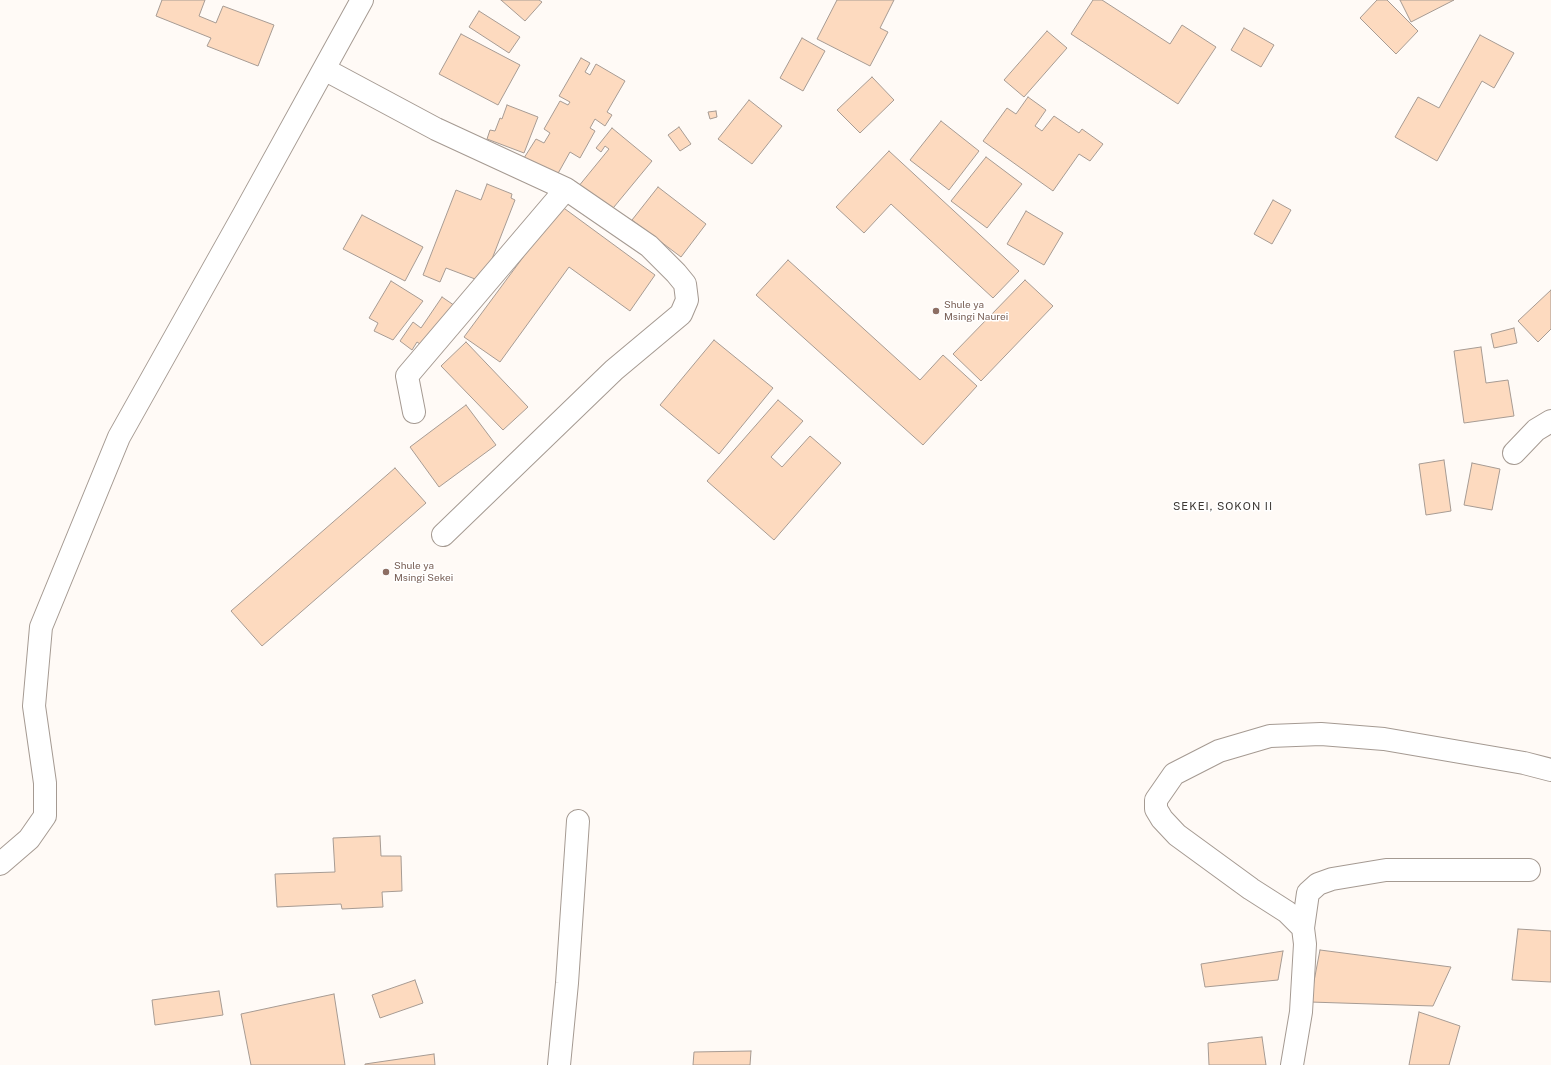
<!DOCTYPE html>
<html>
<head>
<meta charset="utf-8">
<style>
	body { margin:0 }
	canvas { display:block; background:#fffaf6 }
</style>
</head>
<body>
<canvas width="1551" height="1065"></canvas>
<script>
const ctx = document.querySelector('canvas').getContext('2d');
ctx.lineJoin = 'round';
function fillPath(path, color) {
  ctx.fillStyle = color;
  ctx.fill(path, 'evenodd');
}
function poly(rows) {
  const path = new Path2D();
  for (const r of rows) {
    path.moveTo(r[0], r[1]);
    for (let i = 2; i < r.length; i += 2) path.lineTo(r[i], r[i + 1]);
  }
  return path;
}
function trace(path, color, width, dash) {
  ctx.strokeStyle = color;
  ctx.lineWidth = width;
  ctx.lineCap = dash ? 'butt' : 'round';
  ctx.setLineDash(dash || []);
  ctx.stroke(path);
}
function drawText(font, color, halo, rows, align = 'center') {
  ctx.font = font + ' "Public Sans",sans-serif';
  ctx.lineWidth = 3;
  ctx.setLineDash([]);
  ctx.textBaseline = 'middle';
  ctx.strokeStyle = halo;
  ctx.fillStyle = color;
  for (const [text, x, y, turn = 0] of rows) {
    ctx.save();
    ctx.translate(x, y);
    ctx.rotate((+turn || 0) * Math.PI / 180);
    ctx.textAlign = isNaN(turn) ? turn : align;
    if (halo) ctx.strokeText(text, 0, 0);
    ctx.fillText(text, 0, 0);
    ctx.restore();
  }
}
const building = poly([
	[162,0,205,0,199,16,216,23,223,6,274,25,258,66,207,46,211,38,156,16,162,0],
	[501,0,539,0,542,2,525,21,501,0],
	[837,0,894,0,880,28,888,32,870,66,817,39,837,0],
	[1093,0,1102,0,1170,44,1182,25,1216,47,1178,104,1071,34,1093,0],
	[1377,0,1387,0,1418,31,1396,54,1360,18,1377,0],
	[1400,0,1454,0,1411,22,1400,0],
	[479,11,520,37,509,53,469,27,479,11],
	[1244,28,1274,45,1261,67,1231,50,1244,28],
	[1047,31,1067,48,1024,97,1004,80,1047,31],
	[461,34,520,65,498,105,439,74,461,34],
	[1480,35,1514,53,1494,88,1482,81,1437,161,1395,137,1418,97,1439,108,1480,35],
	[802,38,825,51,803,91,780,78,802,38],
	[581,58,590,63,585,72,590,75,596,64,625,81,607,112,612,115,605,126,595,119,590,128,595,131,580,158,570,152,556,177,524,158,536,139,544,143,550,133,544,129,560,101,568,105,570,102,559,96,581,58],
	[872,77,894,100,860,133,837,110,872,77],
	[1028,97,1046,110,1035,126,1042,131,1054,116,1079,133,1082,129,1103,144,1090,161,1079,154,1053,191,983,141,1007,108,1016,114,1028,97],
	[749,100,782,126,752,164,718,139,749,100],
	[507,105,538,117,524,153,487,139,490,130,495,131,500,118,502,119,507,105],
	[716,111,717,117,710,119,708,112,716,111],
	[941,121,979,151,949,190,910,160,941,121],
	[679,127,691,144,680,151,668,135,679,127],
	[612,128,652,161,609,213,578,187,609,149,605,146,601,152,596,148,612,128],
	[889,151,1019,271,993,298,891,204,864,233,836,207,889,151],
	[986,157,1022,184,987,228,951,201,986,157],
	[487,184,512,194,511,198,515,200,483,282,446,268,440,282,423,275,456,190,481,200,487,184],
	[658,187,706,224,681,257,632,220,658,187],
	[1273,200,1291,210,1272,244,1254,234,1273,200],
	[561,206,655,275,630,311,569,267,500,362,464,337,561,206],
	[1026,211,1063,233,1044,265,1007,244,1026,211],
	[362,215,423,247,405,281,343,249,362,215],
	[788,260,920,380,943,355,977,386,923,445,756,295,788,260],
	[1025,280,1053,306,981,381,953,354,1025,280],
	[391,281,423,301,393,340,374,331,378,323,369,318,391,281],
	[1551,290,1551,329,1538,342,1518,321,1551,290],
	[442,297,464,312,435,354,417,342,412,350,400,341,413,322,421,328,442,297],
	[1514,328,1517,343,1494,348,1491,334,1514,328],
	[714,340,773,388,719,454,660,405,714,340],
	[466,342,528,407,503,430,441,366,466,342],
	[1481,347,1486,383,1508,380,1514,416,1464,423,1454,351,1481,347],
	[778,400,803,421,771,457,782,467,810,436,841,463,774,540,707,481,778,400],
	[466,405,496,445,439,487,410,447,466,405],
	[1444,460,1451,511,1426,515,1419,464,1444,460],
	[1472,463,1500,469,1492,510,1464,505,1472,463],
	[395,468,426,503,262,646,231,611,395,468],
	[380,836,381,856,401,856,402,891,382,892,383,907,342,909,341,904,277,907,275,874,335,872,333,838,380,836],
	[1518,929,1551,931,1551,982,1512,980,1518,929],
	[1320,950,1451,967,1433,1006,1310,1002,1320,950],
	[1283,951,1278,980,1205,987,1201,964,1283,951],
	[415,980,423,1003,380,1018,372,995,415,980],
	[219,991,223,1015,155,1025,152,1000,219,991],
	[334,994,345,1065,251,1065,241,1014,334,994],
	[1419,1012,1460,1026,1449,1065,1409,1065,1419,1012],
	[1262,1037,1266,1065,1209,1065,1208,1043,1262,1037],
	[751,1051,750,1065,693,1065,694,1052,751,1051],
	[434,1054,435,1065,365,1065,365,1064,434,1054]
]);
fillPath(building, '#fddabf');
trace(building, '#a79b93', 1);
const street = poly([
	[324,69,436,129,566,189,649,246,676,273,685,284,687,300,681,314,614,370,443,535],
	[414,412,407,376,566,189],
	[1514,453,1536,430,1551,421],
	[0,864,29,839,45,816,45,783,34,706,41,627,119,437,244,214,362,0],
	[1303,928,1308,893,1318,884,1332,879,1386,870,1529,870],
	[559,1065,567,983,578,821],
	[1292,1065,1301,1012,1305,944,1303,928,1287,912,1251,889,1177,835,1162,819,1156,809,1156,800,1174,774,1219,751,1270,736,1321,734,1384,739,1524,763,1551,770]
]);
trace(street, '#a59a92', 24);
trace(street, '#fff', 22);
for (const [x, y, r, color] of [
	[936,311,4,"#8d6e63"],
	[386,572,4,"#8d6e63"]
]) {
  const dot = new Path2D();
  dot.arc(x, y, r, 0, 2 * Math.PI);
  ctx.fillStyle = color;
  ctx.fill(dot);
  trace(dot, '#fff', 1.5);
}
drawText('10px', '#785e54', '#fff', [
	["Shule ya",944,305],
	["Msingi Naurei",944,317],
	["Shule ya",394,566],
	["Msingi Sekei",394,578]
], 'left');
ctx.letterSpacing = '1px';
drawText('11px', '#3d3834', '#fff', [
	["SEKEI, SOKON II",1223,507]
]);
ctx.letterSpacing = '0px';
</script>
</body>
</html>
